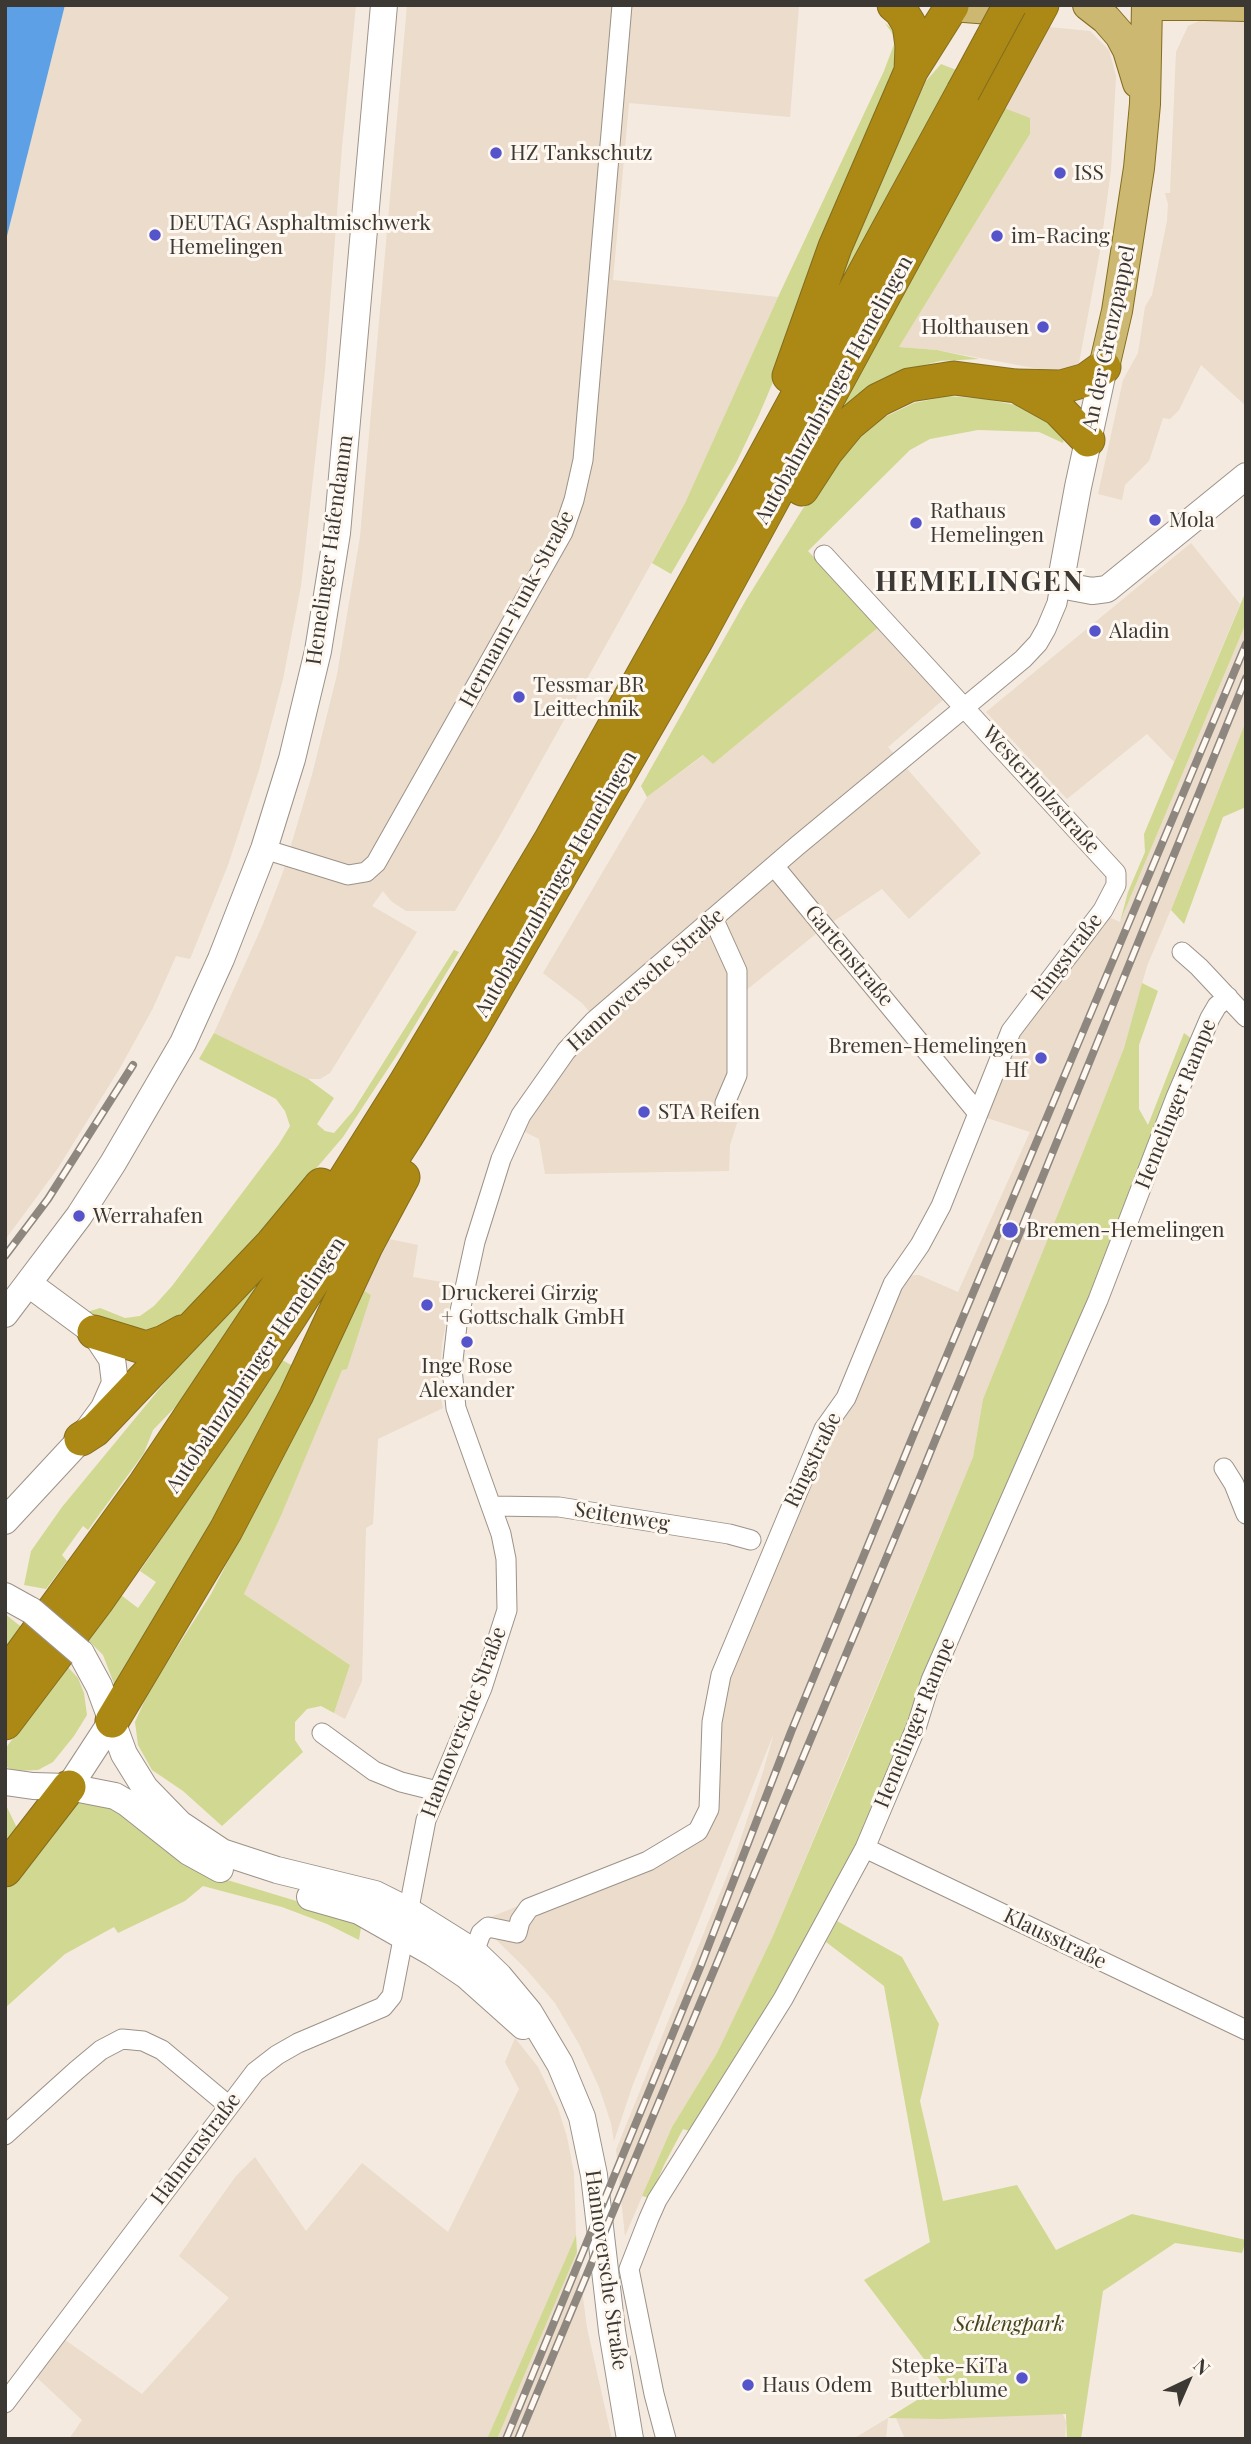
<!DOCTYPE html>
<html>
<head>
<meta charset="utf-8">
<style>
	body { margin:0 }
	#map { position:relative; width:1251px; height:2444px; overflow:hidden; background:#f4eadf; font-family:"Playfair Display",serif }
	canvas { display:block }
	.frame { position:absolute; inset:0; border:7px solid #3c3834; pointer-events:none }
	.north { position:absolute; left:1153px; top:2346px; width:70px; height:70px; -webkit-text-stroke:5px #fef8f1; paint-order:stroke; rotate:44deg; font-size:19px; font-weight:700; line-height:28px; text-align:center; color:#3c3834 }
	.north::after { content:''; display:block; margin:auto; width:24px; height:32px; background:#3c3834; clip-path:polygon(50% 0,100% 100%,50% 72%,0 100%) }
</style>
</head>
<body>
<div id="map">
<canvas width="1251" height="2444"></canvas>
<div class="frame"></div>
<div class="north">N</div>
</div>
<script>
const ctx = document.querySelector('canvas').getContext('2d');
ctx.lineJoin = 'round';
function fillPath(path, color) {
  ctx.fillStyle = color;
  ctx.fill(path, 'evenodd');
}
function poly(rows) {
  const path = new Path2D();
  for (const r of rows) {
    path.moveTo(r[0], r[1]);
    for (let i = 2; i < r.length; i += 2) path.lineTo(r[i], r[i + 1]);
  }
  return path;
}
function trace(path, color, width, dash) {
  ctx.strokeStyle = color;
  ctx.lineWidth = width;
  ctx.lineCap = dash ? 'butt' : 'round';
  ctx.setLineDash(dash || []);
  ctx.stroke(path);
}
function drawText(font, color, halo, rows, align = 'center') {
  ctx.font = font + ' "Playfair Display",serif';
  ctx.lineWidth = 6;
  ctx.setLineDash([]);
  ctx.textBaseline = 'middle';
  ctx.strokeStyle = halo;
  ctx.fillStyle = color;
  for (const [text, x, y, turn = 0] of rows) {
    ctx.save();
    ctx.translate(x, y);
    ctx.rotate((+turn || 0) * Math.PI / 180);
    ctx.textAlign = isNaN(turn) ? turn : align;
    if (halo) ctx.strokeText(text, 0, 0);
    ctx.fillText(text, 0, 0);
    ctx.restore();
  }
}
fillPath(poly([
	[65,5,356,5,342,147,325,370,301,586,283,679,259,770,228,865,190,959,176,956,153,1008,120,1068,58,1168,5,1240,5,244],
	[407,5,799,6,790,117,629,103,613,280,778,297,685,503,500,835,455,911,406,911,391,901,383,891,372,906,417,932,330,1073,320,1079,308,1079,214,1033,263,924,283,872,312,775,337,675,360,537],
	[1246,16,1246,406,1201,365,1179,410,1170,419,1163,418,1149,461,1125,485,1122,500,1098,494,1123,380,1138,353,1145,307,1152,295,1167,221,1168,204,1165,193,1170,193,1176,52,1188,26,1206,18],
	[1048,27,1090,31,1109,50,1116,76,1111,170,1100,251,1078,368,1045,370,937,350,899,347,1030,134,1004,108],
	[1191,543,1240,604,1174,762,1147,734,1067,799,986,712],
	[1246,623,1246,721,1172,907,1147,966,1124,1048,1097,1117,983,1399,973,1457,772,1938,717,2053,672,2127,625,2236,616,2150,735,1856,763,1772,774,1733,632,2087,614,2141,611,2123,599,2087,579,2044,555,2003,526,1969,478,1922,647,1855,692,1825,706,1795,725,1680,900,1276,919,1275,958,1292,1030,1132,978,1115,1013,1032,1102,914,1120,922],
	[880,626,944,699,888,747,981,853,909,919,882,889,822,929,739,996,740,1074,738,1120,730,1145,729,1171,545,1174,539,1139,517,1128,597,1021,582,1003,543,973,647,797,704,755,713,764],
	[384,1238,418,1245,413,1277,454,1284,442,1343,439,1389,443,1408,378,1439,373,1524,366,1528,362,1681,345,1719,334,1713,350,1665,244,1594,280,1518,371,1295,361,1289],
	[515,2038,538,2067,558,2108,567,2137,574,2173,576,2235,487,2439,69,2439,82,2420,30,2371,58,2335,142,2394,229,2298,179,2256,236,2176,255,2157,306,2231,362,2163,448,2232,519,2089,505,2062],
	[577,2252,587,2328,612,2439,497,2439],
	[1048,2354,1058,2401,1066,2422,1065,2439,905,2439,896,2418],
	[888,2418,886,2439,853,2439]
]), '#ebdccb');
fillPath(poly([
	[885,23,897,33,898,65,804,309,759,415,736,463,671,574,652,563,685,503,778,297,884,71,896,39],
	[941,64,959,71,822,327,840,276,898,144,926,81],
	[1004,108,1030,118,1030,134,899,347,937,350,979,359,940,361,905,370,849,406,841,403],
	[948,396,985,399,1046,411,1066,430,1063,443,1039,432,978,430,930,439,910,450,808,551,880,626,713,764,703,755,647,797,641,786,746,600,802,510,844,450,868,425,914,403],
	[1246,591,1246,623,1120,922,1128,892,1145,852,1144,834],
	[1246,721,1246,807,1223,817,1184,924,1171,910],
	[454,950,459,952,397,1055,343,1137,238,1260,172,1327,141,1340,87,1312,100,1308,125,1318,140,1316,154,1306,172,1286,279,1144,290,1126,285,1111,276,1099,199,1059,214,1033,308,1079,334,1098,317,1124,325,1131,334,1133,353,1111],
	[1142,983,1158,991,1139,1045,1139,1109,1148,1125,1184,1033,1192,1039,1073,1336,858,1845,782,1988,693,2132,683,2129,664,2165,650,2198,642,2196,672,2127,717,2053,772,1938,847,1761,973,1457,983,1399,1097,1117,1124,1048],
	[331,1181,187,1395,153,1430,144,1453,88,1530,83,1526,62,1555,67,1561,46,1589,24,1585,31,1551,62,1507],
	[361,1289,371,1295,347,1369,342,1370,280,1518,244,1594,350,1665,334,1713,321,1706,307,1709,295,1722,295,1740,303,1752,222,1826,183,1791,152,1770,138,1745,135,1722,148,1693,211,1594,275,1470],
	[282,1360,299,1369,118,1694,103,1655,88,1640,121,1595,138,1608,156,1582,140,1571],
	[5,1614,24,1629,5,1652],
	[67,1666,78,1678,84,1693,87,1715,74,1736,53,1762,38,1770,14,1771,5,1766,5,1749],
	[75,1799,109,1803,224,1879,362,1921,359,1940,327,1924,282,1907,203,1886,185,1901,118,1933,114,1927,65,1954,5,2008,5,1882],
	[5,1803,17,1828,5,1843],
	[837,1921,902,1957,939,2024,920,2101,943,2201,1017,2185,1056,2250,1132,2214,1246,2240,1242,2253,1175,2243,1103,2291,1081,2439,1067,2439,1066,2414,941,2419,888,2418,943,2384,864,2280,930,2242,884,1986,826,1942],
	[576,2235,577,2252,497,2439,487,2439]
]), '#d1d891');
fillPath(poly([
	[5,5,65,5,5,244]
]), '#5da0e6');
const street = poly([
	[264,849,348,875,366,872,376,863,563,532,574,500,583,460,622,5],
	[774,866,977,1112],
	[713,918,737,971,737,1075,725,1103],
	[1182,952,1199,967,1246,1017],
	[1224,1468,1234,1484,1246,1514],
	[492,1506,559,1507,729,1534,751,1540],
	[322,1733,374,1771,401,1782,437,1791],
	[865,1848,1246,2030],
	[474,1952,481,1933,488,1927,517,1933,520,1921,529,1908,648,1861,698,1831,709,1809,712,1722,721,1675,824,1429,846,1398,893,1284,920,1245,941,1206,1011,1031,1103,910,1116,885,1116,873,824,555],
	[5,2135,77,2070,101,2050,122,2039,143,2041,162,2050,229,2106],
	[5,2403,255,2072,277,2055,298,2043,383,2007,392,1996,426,1820,482,1688,507,1610,506,1559,501,1534,456,1408,452,1369,457,1325,475,1242,501,1159,521,1115,566,1051,594,1021,797,846,1023,659,1038,643,1046,629,1057,603,1060,585],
	[666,2439,654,2394,629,2269,649,2218,657,2200,783,1999,865,1848,917,1725,931,1680,1098,1300,1176,1097,1210,1018,1217,1006,1228,997]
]);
const secondary = poly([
	[1104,367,1078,487,1060,585,1092,591,1107,589,1246,476],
	[5,1314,79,1216,113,1163,183,1043,221,959,264,849,292,759,318,651,337,533,384,5],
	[5,1521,81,1439,104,1408,115,1383,112,1359,94,1332,29,1284],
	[5,1596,32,1611],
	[81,1653,99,1686,124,1754,145,1788,180,1824,222,1852,277,1870,375,1894,407,1910,474,1952,499,1976,529,2012,560,2064,582,2117,594,2175,612,2331,630,2439],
	[5,1782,33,1786,69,1787,115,1796,127,1803,189,1852,220,1869],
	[69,1787,112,1721],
	[310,1897,359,1911,433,1953,467,1976,523,2026]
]);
const primary = poly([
	[1088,5,1106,19,1120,35,1128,50,1138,83],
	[1153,5,1204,5],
	[1205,5,1246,6],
	[952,6,990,9,1029,5],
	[1104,367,1117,311,1139,168,1145,104,1147,5]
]);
const highway = poly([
	[894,5,901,11,909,24,912,46,911,71],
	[789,376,835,247,911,71,952,6],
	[1022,389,1058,409,1088,440],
	[802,489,826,452,849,424,878,400,909,385,954,378,1016,386,1061,387,1086,380,1104,367],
	[94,1332,146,1348,164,1342,182,1332],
	[81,1439,95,1430,272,1244,321,1185],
	[5,1677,145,1484,288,1270,406,1082,550,841,742,498,963,92],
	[112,1721,226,1530,296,1396,366,1246,403,1177],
	[5,1723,97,1601,232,1407,406,1137,472,1029,697,639,1042,5],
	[5,1870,69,1787]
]);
trace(street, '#9c9288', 21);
trace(secondary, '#9c9288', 28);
trace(primary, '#846d1f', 32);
trace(highway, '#846d1f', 35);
trace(street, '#fff', 19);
trace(secondary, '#fff', 26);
trace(primary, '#cdb872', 30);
trace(highway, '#ab8914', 33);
const rail = poly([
	[5,1256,48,1199,133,1065],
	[506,2439,701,1965,791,1732,915,1431,1246,644],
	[518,2439,921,1475,1246,678]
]);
trace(rail, '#8e8780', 8);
trace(rail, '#fef8f1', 5, [16]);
const secondaryBridge = poly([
	[32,1611,81,1653]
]);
const highwayBridge = poly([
	[963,92,1010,5]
]);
trace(secondaryBridge, '#9c9288', 28, []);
trace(highwayBridge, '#846d1f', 35, []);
trace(secondaryBridge, '#fff', 26);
trace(highwayBridge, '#ab8914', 33);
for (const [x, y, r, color] of [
	[496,153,7,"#5654cb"],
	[1060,173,7,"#5654cb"],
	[155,235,7,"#5654cb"],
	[997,236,7,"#5654cb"],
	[1043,327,7,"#5654cb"],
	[1155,520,7,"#5654cb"],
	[916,523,7,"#5654cb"],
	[1095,631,7,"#5654cb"],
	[519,697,7,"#5654cb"],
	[1041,1058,7,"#5654cb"],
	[644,1112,7,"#5654cb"],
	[79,1216,7,"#5654cb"],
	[1010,1230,9,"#5654cb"],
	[427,1305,7,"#5654cb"],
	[467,1342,7,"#5654cb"],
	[1022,2378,7,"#5654cb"],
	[748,2385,7,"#5654cb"]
]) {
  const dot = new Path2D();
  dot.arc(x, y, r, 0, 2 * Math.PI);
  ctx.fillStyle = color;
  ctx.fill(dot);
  trace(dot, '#fef8f1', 2.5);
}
drawText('21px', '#3c3834', '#fef8f1', [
	["HZ Tankschutz",510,153],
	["ISS",1074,173],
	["DEUTAG Asphaltmischwerk",169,223],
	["Hemelingen",169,247],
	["im-Racing",1011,236],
	["Holthausen",1029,327,"right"],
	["Rathaus",930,511],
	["Hemelingen",930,535],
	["Mola",1169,520],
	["Aladin",1109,631],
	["Tessmar BR",533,685],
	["Leittechnik",533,709],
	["Bremen-Hemelingen",1027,1046,"right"],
	["Hf",1027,1070,"right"],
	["STA Reifen",658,1112],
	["Werrahafen",93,1216],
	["Bremen-Hemelingen",1026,1230],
	["Druckerei Girzig",441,1293],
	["+ Gottschalk GmbH",441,1317],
	["Inge Rose",467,1366,"center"],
	["Alexander",467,1390,"center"],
	["Stepke-KiTa",1008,2366,"right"],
	["Butterblume",1008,2390,"right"],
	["Haus Odem",762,2385]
], 'left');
drawText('21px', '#3c3834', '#fef8f1', [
	["An der Grenzpappel",1109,338,-78],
	["Autobahnzubringer Hemelingen",834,390,-61],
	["Hemelinger Hafendamm",330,550,-82],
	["Hermann-Funk-Straße",517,609,-62],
	["Westerholzstraße",1041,790,48],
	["Autobahnzubringer Hemelingen",556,884,-60],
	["Gartenstraße",849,956,50],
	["Ringstraße",1067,957,-53],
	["Hannoversche Straße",646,980,-42],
	["Hemelinger Rampe",1176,1104,-68],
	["Autobahnzubringer Hemelingen",256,1365,-56],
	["Ringstraße",813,1460,-64],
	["Seitenweg",622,1517,9],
	["Hannoversche Straße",464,1722,-69],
	["Hemelinger Rampe",915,1723,-68],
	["Klausstraße",1055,1939,26],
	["Hahnenstraße",196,2149,-53],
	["Hannoversche Straße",606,2270,82]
]);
drawText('italic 21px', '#42451c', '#fef8f1', [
	["Schlengpark",1009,2324]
]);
ctx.letterSpacing = '2px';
drawText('bold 28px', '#3c3834', '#fef8f1', [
	["HEMELINGEN",980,582]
]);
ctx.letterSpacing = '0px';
</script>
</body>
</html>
